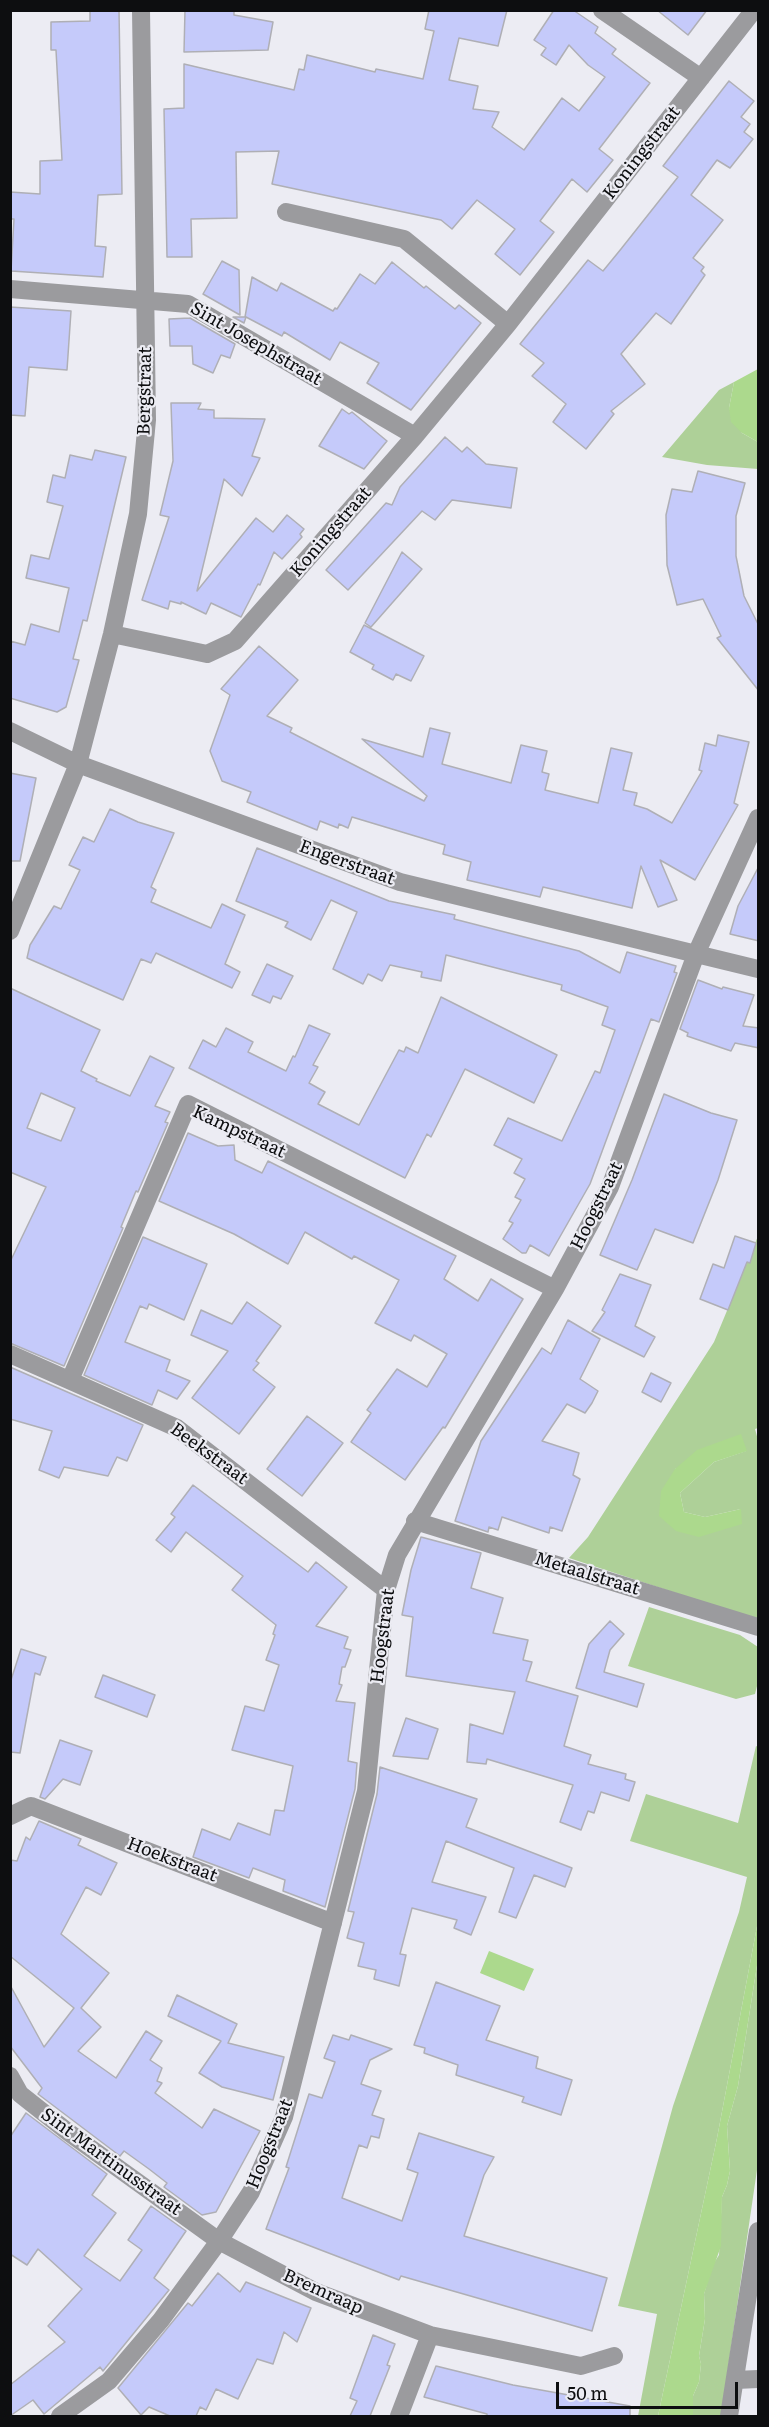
<!DOCTYPE html>
<html>
<head>
<meta charset="utf-8">
<style>
	body { margin:0 }
	#map { position:relative; width:769px; height:2427px; overflow:hidden; background:#ececf3; font-family:Literata,serif }
	canvas { display:block }
	.frame { position:absolute; inset:0; border:12px solid #0d0e10; pointer-events:none }
	.scale { position:absolute; left:556px; top:2382px; width:182px; height:27px; box-sizing:border-box; border:3px solid #0d0e10; border-top:0; padding-left:8px; font-size:18px; line-height:21px; white-space:nowrap; color:#0d0e10; -webkit-text-stroke:4px #ececf3; paint-order:stroke }
</style>
</head>
<body>
<div id="map">
<canvas width="769" height="2427"></canvas>
<div class="frame"></div>
<div class="scale">50 m</div>
</div>
<script>
const ctx = document.querySelector('canvas').getContext('2d');
ctx.lineJoin = 'round';
function fillPath(path, color) {
  ctx.fillStyle = color;
  ctx.fill(path, 'evenodd');
}
function poly(rows) {
  const path = new Path2D();
  for (const r of rows) {
    path.moveTo(r[0], r[1]);
    for (let i = 2; i < r.length; i += 2) path.lineTo(r[i], r[i + 1]);
  }
  return path;
}
function trace(path, color, width, dash) {
  ctx.strokeStyle = color;
  ctx.lineWidth = width;
  ctx.lineCap = dash ? 'butt' : 'round';
  ctx.setLineDash(dash || []);
  ctx.stroke(path);
}
function drawText(font, color, halo, rows, align = 'center') {
  ctx.font = font + ' Literata,serif';
  ctx.lineWidth = 4.5;
  ctx.setLineDash([]);
  ctx.textBaseline = 'middle';
  ctx.strokeStyle = halo;
  ctx.fillStyle = color;
  for (const [text, x, y, turn = 0] of rows) {
    ctx.save();
    ctx.translate(x, y);
    ctx.rotate((+turn || 0) * Math.PI / 180);
    ctx.textAlign = isNaN(turn) ? turn : align;
    if (halo) ctx.strokeText(text, 0, 0);
    ctx.fillText(text, 0, 0);
    ctx.restore();
  }
}
fillPath(poly([
	[734,382,729,408,742,433,758,442,758,469,707,465,662,457,719,390],
	[758,1236,758,1428,755,1429,758,1440,758,1620,569,1558,588,1537,714,1342],
	[746,1451,714,1462,680,1493,684,1512,705,1517,741,1509,676,1531,675,1469],
	[649,1607,740,1635,758,1647,758,1682,755,1694,736,1699,628,1666],
	[756,1746,758,1747,758,1921,717,2138,658,2416,638,2416,657,2314,618,2306,673,2106,739,1912,747,1877,630,1841,646,1794,738,1823],
	[758,1959,758,2163,721,2416,693,2416,693,2396,699,2382,701,2364,699,2356,705,2319,704,2294,712,2266,719,2255,722,2197,727,2185,730,2171,727,2126,738,2086]
]), '#aed098');
fillPath(poly([
	[758,369,758,442,742,433,731,422,729,408,734,382],
	[741,1434,747,1451,714,1462,680,1493,684,1512,705,1517,741,1509,742,1524,699,1537,676,1531,659,1516,661,1491,675,1469,697,1450],
	[758,1921,758,1959,738,2086,727,2126,730,2171,727,2185,722,2197,721,2246,704,2294,705,2319,699,2356,701,2364,699,2382,693,2396,693,2416,658,2416,717,2138],
	[489,1951,534,1969,524,1991,480,1973]
]), '#acd98d');
const building = poly([
	[90,10,119,10,122,194,98,195,95,246,106,247,103,277,11,271,14,219,10,219,10,192,40,194,40,161,62,160,56,50,51,50,51,22,90,21,90,10],
	[185,10,234,10,234,15,273,22,268,50,184,52,185,10],
	[429,10,507,10,498,46,459,38,449,80,478,86,473,109,499,112,492,127,524,150,562,98,579,111,605,77,588,65,569,45,556,65,541,55,546,48,534,40,554,10,573,10,598,27,595,33,616,49,612,54,650,83,599,149,613,160,587,192,572,179,540,221,554,232,520,275,495,254,515,229,477,200,452,229,441,220,272,184,279,151,236,152,237,218,191,219,192,257,167,257,164,109,184,108,184,64,294,90,299,69,304,70,307,55,375,72,376,69,423,79,434,31,425,29,429,10],
	[657,10,707,10,688,35,657,10],
	[729,81,754,101,741,117,750,124,744,132,753,139,730,168,717,160,691,195,723,220,693,258,704,267,701,271,705,275,671,324,656,313,621,354,645,384,611,411,614,414,586,449,553,422,566,404,532,376,544,363,520,344,588,260,603,271,621,249,678,177,663,166,729,81],
	[222,261,239,270,240,315,203,294,222,261],
	[392,262,424,288,426,286,455,309,459,305,481,323,411,410,367,383,379,363,340,342,330,360,284,332,282,336,246,317,244,323,233,317,245,317,252,277,277,291,281,283,333,311,335,308,337,309,360,274,375,284,392,262],
	[10,307,71,311,67,370,29,367,25,416,10,415,10,307],
	[190,318,235,344,230,358,221,355,213,373,193,364,192,346,170,346,169,319,190,318],
	[171,403,201,403,198,409,214,410,214,418,265,419,252,456,260,458,242,496,224,479,197,591,256,518,273,532,287,515,304,529,300,534,302,537,282,559,274,552,260,585,258,584,241,617,211,603,206,614,181,602,181,604,170,601,168,609,142,600,169,517,160,515,173,461,171,403],
	[342,409,349,414,352,412,387,441,364,469,319,446,342,409],
	[445,437,462,452,467,447,486,464,517,468,511,508,452,500,435,520,422,511,348,590,326,570,386,503,392,505,400,487,445,437],
	[95,450,126,457,87,621,83,620,73,659,79,660,66,707,57,712,10,698,10,641,25,645,31,624,59,632,69,588,26,578,31,555,49,559,63,506,47,502,53,475,65,478,70,455,92,460,95,450],
	[698,471,745,483,736,516,736,556,744,596,759,626,759,691,717,638,721,636,703,599,677,605,667,565,666,515,672,489,692,492,698,471],
	[402,552,422,569,371,627,365,623,402,552],
	[364,625,424,656,411,681,396,674,393,680,372,669,374,665,350,652,364,625],
	[259,646,298,680,267,716,292,728,290,732,424,801,427,796,362,739,423,757,430,728,450,733,442,764,511,783,521,745,547,751,542,772,549,774,545,790,598,803,611,748,632,753,623,790,637,793,634,805,647,809,672,823,702,771,699,770,705,743,716,746,718,735,749,742,734,803,738,805,695,880,660,860,677,900,658,907,641,866,632,908,543,887,540,897,467,880,471,862,443,854,445,845,352,817,348,828,339,824,338,828,320,821,317,830,247,802,251,792,222,781,210,751,230,695,221,689,259,646],
	[10,773,36,778,20,861,10,861,10,773],
	[110,809,138,822,174,833,151,887,156,890,151,902,211,928,222,904,245,915,225,964,240,972,232,988,156,953,151,963,141,959,123,1000,27,958,30,945,54,906,61,909,80,870,69,865,83,837,94,842,110,809],
	[257,848,389,901,455,915,454,919,579,951,620,973,627,952,676,966,674,972,677,973,659,1022,651,1019,590,1184,549,1256,530,1245,526,1253,522,1253,503,1239,513,1223,509,1221,521,1200,515,1197,525,1179,514,1173,522,1159,494,1145,508,1118,562,1141,595,1071,600,1073,615,1030,602,1025,608,1007,561,990,562,985,446,955,441,981,421,977,422,972,390,965,382,981,368,974,363,984,333,969,357,912,331,900,311,940,285,927,288,922,236,901,257,848],
	[759,866,759,941,730,934,738,906,759,866],
	[267,964,293,976,281,999,273,996,270,1003,252,995,267,964],
	[698,980,722,989,723,987,754,995,743,1026,759,1028,759,1048,735,1043,731,1051,687,1036,688,1033,680,1029,698,980],
	[10,988,100,1030,81,1071,97,1079,96,1081,130,1096,150,1056,174,1068,155,1106,170,1112,165,1122,168,1123,138,1192,136,1191,121,1227,123,1228,64,1366,10,1343,10,1262,46,1187,10,1172,10,988],
	[41,1093,75,1108,61,1141,27,1128,41,1093],
	[441,997,557,1055,534,1103,465,1069,431,1137,427,1134,405,1178,189,1068,203,1040,216,1047,226,1028,253,1042,248,1052,286,1071,293,1056,295,1057,309,1025,330,1034,313,1065,318,1067,309,1083,325,1092,318,1104,359,1125,399,1050,404,1052,406,1047,418,1053,441,997],
	[664,1094,711,1113,737,1120,718,1180,693,1243,655,1229,637,1270,600,1255,632,1180,664,1094],
	[188,1133,218,1146,234,1145,235,1160,262,1173,268,1161,456,1256,444,1279,478,1301,491,1279,523,1299,445,1428,443,1427,405,1480,351,1442,371,1413,367,1410,397,1369,427,1387,447,1354,414,1335,411,1341,375,1323,388,1301,399,1280,397,1279,354,1256,352,1259,305,1232,288,1264,234,1234,159,1201,188,1133],
	[735,1236,756,1243,750,1263,747,1262,728,1310,700,1299,713,1264,724,1268,735,1236],
	[143,1237,207,1264,184,1320,149,1304,147,1309,140,1306,125,1342,170,1360,166,1371,190,1381,177,1399,158,1390,152,1405,84,1375,143,1237],
	[620,1274,651,1285,635,1326,655,1337,644,1357,592,1331,605,1312,602,1310,620,1274],
	[247,1302,281,1326,256,1361,259,1363,253,1370,275,1387,239,1434,192,1398,228,1351,191,1335,201,1310,232,1324,247,1302],
	[568,1320,600,1339,580,1379,598,1391,592,1403,585,1413,567,1404,542,1441,579,1453,573,1475,580,1479,562,1531,550,1527,549,1533,502,1517,498,1530,489,1527,488,1532,455,1521,481,1441,542,1348,551,1354,568,1320],
	[10,1367,143,1425,127,1461,117,1457,108,1476,64,1467,59,1478,39,1470,52,1431,10,1419,10,1367],
	[651,1373,671,1383,661,1402,642,1392,651,1373],
	[307,1416,343,1443,302,1496,267,1469,307,1416],
	[193,1485,308,1572,316,1562,347,1587,316,1626,348,1637,344,1648,351,1650,345,1667,342,1667,339,1684,342,1685,336,1701,355,1703,348,1761,357,1763,355,1789,325,1907,283,1891,285,1880,253,1868,249,1878,193,1857,202,1829,230,1840,238,1823,270,1835,275,1810,284,1811,293,1766,232,1750,245,1706,264,1711,279,1665,266,1660,275,1635,273,1634,276,1625,232,1590,243,1576,186,1532,171,1552,156,1540,175,1517,171,1514,193,1485],
	[421,1537,481,1553,471,1588,503,1598,493,1633,528,1640,523,1660,532,1662,526,1681,578,1696,564,1746,591,1755,588,1764,626,1774,625,1779,635,1782,629,1801,601,1792,594,1813,588,1811,581,1830,560,1822,573,1785,487,1759,486,1764,467,1762,470,1724,503,1734,515,1692,406,1676,413,1617,402,1615,411,1570,421,1537],
	[610,1621,624,1634,610,1650,604,1672,644,1684,637,1707,576,1688,589,1644,610,1621],
	[21,1649,46,1657,40,1675,35,1673,20,1753,10,1752,10,1683,21,1649],
	[103,1675,155,1695,147,1717,95,1697,103,1675],
	[406,1718,438,1729,428,1759,393,1756,406,1718],
	[60,1740,92,1751,80,1785,63,1779,45,1799,40,1797,60,1740],
	[380,1767,477,1799,466,1827,572,1868,565,1887,534,1875,516,1918,499,1912,514,1868,446,1841,432,1882,486,1897,471,1935,454,1928,457,1920,412,1908,400,1954,406,1955,399,1986,374,1979,376,1970,358,1966,364,1943,347,1938,354,1912,348,1911,377,1794,380,1767],
	[39,1821,81,1839,78,1845,117,1863,101,1895,86,1887,61,1934,109,1973,81,2008,101,2027,78,2051,116,2078,146,2031,162,2041,150,2060,162,2068,157,2081,162,2083,155,2093,202,2128,214,2109,260,2131,216,2212,202,2215,164,2187,167,2183,149,2169,124,2151,120,2156,38,2094,42,2088,10,2046,10,1985,44,2047,74,2008,10,1956,10,1860,17,1861,26,1837,30,1840,39,1821],
	[436,1982,500,2006,486,2040,538,2057,536,2068,572,2080,561,2115,522,2102,524,2097,456,2075,458,2065,424,2053,425,2048,414,2045,436,1982],
	[177,1995,237,2024,228,2043,284,2057,273,2100,222,2087,199,2073,221,2041,168,2016,177,1995],
	[333,2035,349,2040,351,2035,392,2049,370,2060,361,2084,381,2091,372,2115,384,2119,379,2138,371,2136,367,2148,359,2145,342,2198,402,2221,418,2173,407,2169,419,2133,494,2157,484,2175,464,2236,607,2278,592,2331,401,2276,399,2280,266,2229,289,2168,286,2167,309,2094,322,2098,335,2062,324,2058,333,2035],
	[26,2113,107,2174,92,2195,116,2213,84,2256,120,2281,142,2250,128,2240,151,2206,186,2231,154,2278,169,2290,103,2371,100,2367,44,2414,33,2400,10,2416,10,2385,65,2342,48,2326,82,2289,38,2249,27,2265,10,2254,10,2137,26,2113],
	[218,2273,240,2292,246,2282,311,2308,297,2342,284,2332,273,2364,257,2359,238,2399,216,2389,206,2410,200,2407,196,2416,170,2416,149,2407,141,2415,118,2388,188,2303,192,2306,218,2273],
	[373,2335,395,2344,387,2365,390,2366,370,2416,350,2416,357,2401,350,2398,373,2335],
	[436,2366,513,2385,630,2406,630,2416,487,2416,487,2414,424,2397,436,2366]
]);
fillPath(building, '#c5cafa');
trace(building, '#afafb5', 1.5);
trace(poly([
	[602,10,701,78],
	[286,212,404,239,508,324],
	[10,289,188,304,415,436],
	[112,634,207,654,235,641,415,436,508,324,754,10],
	[10,731,78,764,400,882,758,969],
	[10,931,78,764,112,634,138,514,147,420,141,10],
	[10,1354,177,1428,386,1590],
	[70,1380,188,1104,555,1289],
	[415,1521,758,1627],
	[10,1816,31,1806,333,1923],
	[10,2076,20,2094,68,2132,219,2241,316,2292,430,2335,581,2366,614,2356],
	[736,2380,758,2379],
	[60,2416,109,2381,161,2320,219,2241,251,2192,284,2117,366,1791,386,1590,397,1555,555,1289,610,1187,696,954,758,818],
	[399,2416,430,2335],
	[729,2416,758,2231]
]), '#9b9b9e', 18);
drawText('18px', '#0d0e10', '#ececf3', [
	["Koningstraat",642,153,-52],
	["Sint Josephstraat",256,344,30],
	["Bergstraat",145,391,-89],
	["Koningstraat",331,532,-49],
	["Engerstraat",347,863,20],
	["Kampstraat",239,1132,25],
	["Hoogstraat",597,1206,-64],
	["Beekstraat",209,1454,36],
	["Metaalstraat",587,1574,17],
	["Hoogstraat",383,1636,-83],
	["Hoekstraat",172,1860,21],
	["Hoogstraat",270,2144,-68],
	["Sint Martinusstraat",111,2162,36],
	["Bremraap",323,2292,24]
]);
</script>
</body>
</html>
